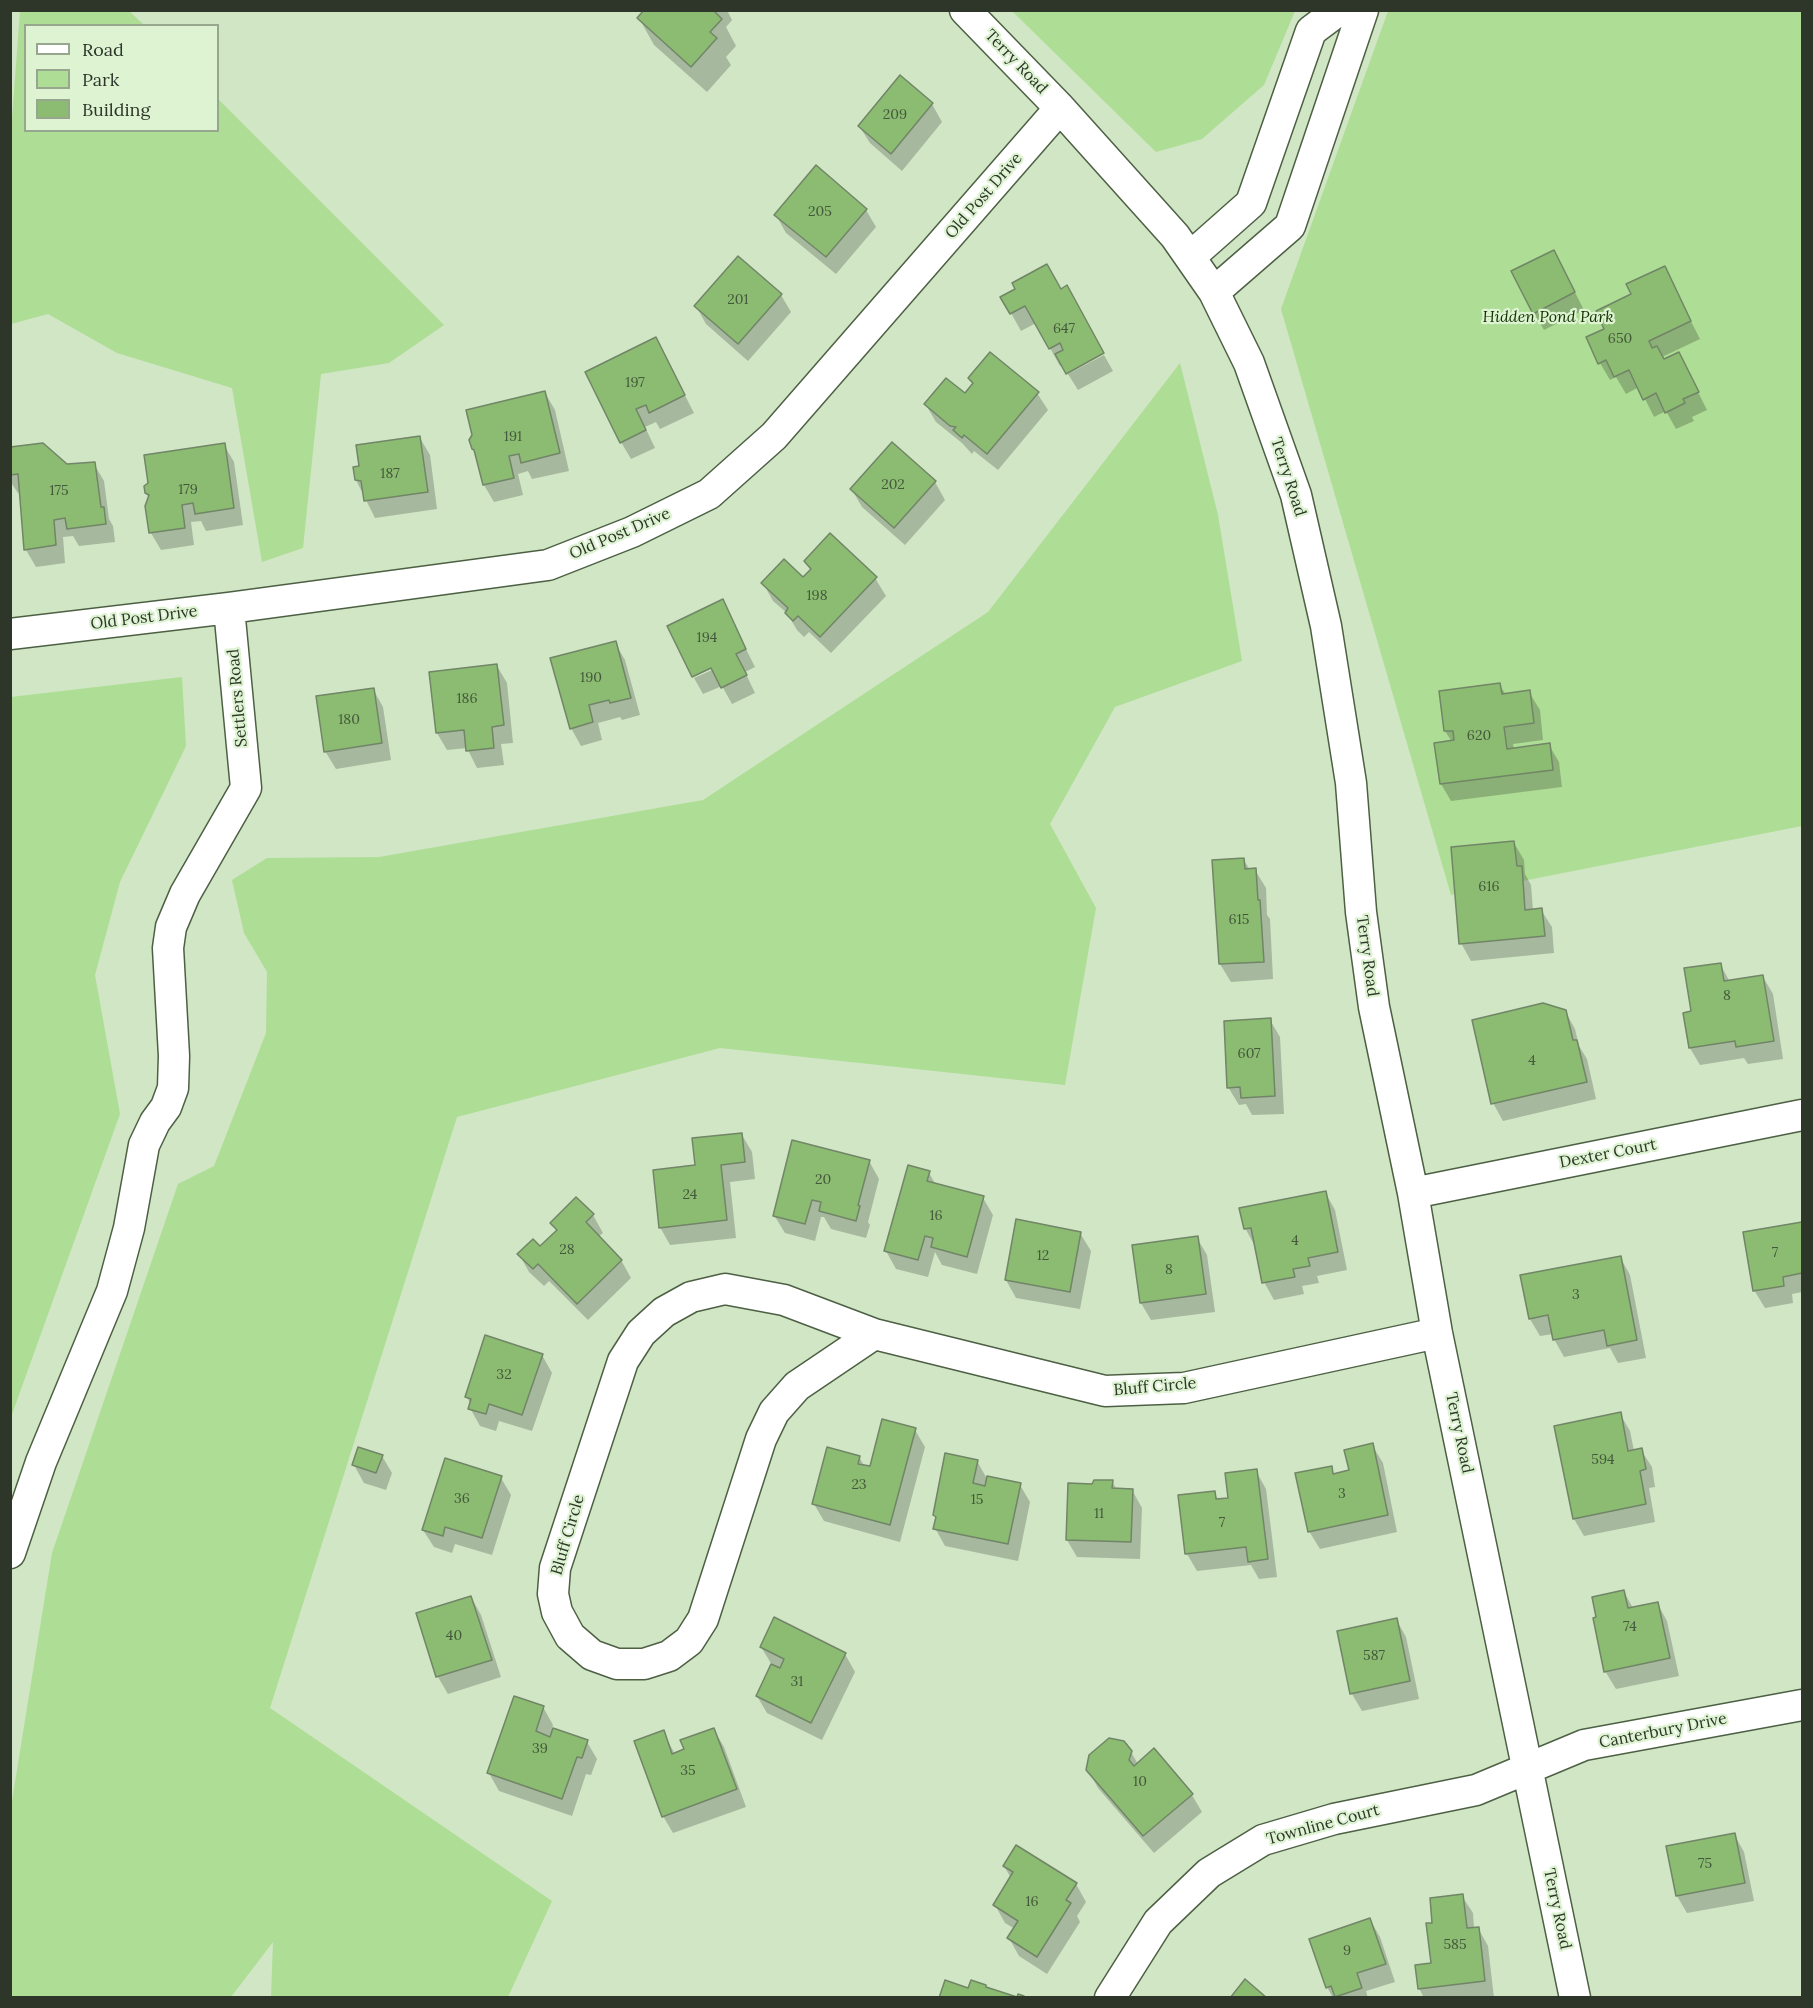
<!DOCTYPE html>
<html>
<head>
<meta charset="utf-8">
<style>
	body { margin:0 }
	#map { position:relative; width:1813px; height:2008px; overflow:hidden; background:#d0e6c5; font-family:Lora,serif }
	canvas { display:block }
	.frame { position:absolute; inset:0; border:12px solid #2d3629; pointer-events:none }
	.legend { position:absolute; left:24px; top:24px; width:195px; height:108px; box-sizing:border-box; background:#ddf3d2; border:2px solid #97a78e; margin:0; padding:8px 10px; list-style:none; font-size:18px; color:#2d3629 }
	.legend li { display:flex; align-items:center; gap:12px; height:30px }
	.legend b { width:30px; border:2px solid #97a78e }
</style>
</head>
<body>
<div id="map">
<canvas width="1813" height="2008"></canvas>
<div class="frame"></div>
<ul class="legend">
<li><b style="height:8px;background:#fff"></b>Road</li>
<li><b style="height:16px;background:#aedd95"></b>Park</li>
<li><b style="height:16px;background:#8bbc72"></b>Building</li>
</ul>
</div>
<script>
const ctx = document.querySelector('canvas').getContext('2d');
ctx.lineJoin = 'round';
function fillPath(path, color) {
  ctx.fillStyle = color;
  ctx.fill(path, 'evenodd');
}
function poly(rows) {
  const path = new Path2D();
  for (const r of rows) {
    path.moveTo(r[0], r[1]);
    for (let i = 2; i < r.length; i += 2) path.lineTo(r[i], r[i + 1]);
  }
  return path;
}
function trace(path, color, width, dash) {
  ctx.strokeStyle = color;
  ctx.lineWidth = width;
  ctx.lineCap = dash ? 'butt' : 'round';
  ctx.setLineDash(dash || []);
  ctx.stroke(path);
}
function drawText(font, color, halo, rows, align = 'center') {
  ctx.font = font + ' Lora,serif';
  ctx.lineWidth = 4.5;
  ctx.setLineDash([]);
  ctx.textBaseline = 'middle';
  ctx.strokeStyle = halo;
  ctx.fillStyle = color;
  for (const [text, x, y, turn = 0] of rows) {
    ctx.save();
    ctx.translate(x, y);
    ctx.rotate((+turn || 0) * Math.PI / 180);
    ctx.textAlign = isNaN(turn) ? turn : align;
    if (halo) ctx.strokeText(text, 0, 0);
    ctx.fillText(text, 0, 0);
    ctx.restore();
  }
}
fillPath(poly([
	[128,10,144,25,26,26,26,130,218,130,218,99,444,325,389,363,321,374,303,548,262,562,232,388,117,353,48,314,11,324,10,146,20,11],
	[1012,11,1295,11,1264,85,1202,139,1156,152],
	[1388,11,1802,11,1802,826,1451,895,1281,309],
	[1180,363,1218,515,1242,661,1115,707,1050,824,1096,908,1065,1085,720,1048,457,1117,270,1708,552,1901,508,1997,271,1997,273,1942,231,1997,11,1997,10,1939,12,1930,10,1909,11,1807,52,1553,178,1184,214,1166,266,1033,267,972,244,933,232,880,267,858,379,857,703,800,988,612],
	[182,677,186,746,120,882,95,975,120,1114,11,1417,11,697]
]), '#aedd95');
fillPath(poly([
	[646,10,727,10,732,20,726,27,736,46,726,57,731,65,707,92,654,45,639,18],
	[900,77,932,104,942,122,902,171,870,143,859,126],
	[866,210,876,227,836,274,786,233,776,215],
	[1664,268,1700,339,1662,357,1664,360,1679,354,1707,410,1692,417,1694,421,1676,429,1666,411,1654,417,1639,387,1626,394,1616,377,1610,380,1600,363,1606,329,1633,295],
	[1563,269,1584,310,1544,330,1534,313],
	[1067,288,1063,364,1060,366,1036,323,1021,331,1011,313,1017,290,1061,291],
	[781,295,791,312,748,361,706,324,696,306],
	[656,339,694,413,660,429,656,422,645,427,655,448,631,459,621,442],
	[1104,355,1113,371,1078,390,1068,374],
	[969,379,1037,393,1048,410,998,470,974,451,972,454,962,443,936,422,926,405,965,395,973,385],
	[545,393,555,410,569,471,532,479,528,471,518,474,523,495,494,502,484,485,477,455],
	[420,438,430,455,437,509,375,518,356,480],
	[224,445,234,462,243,525,206,531,201,521,191,522,194,545,161,550,151,533,149,498,146,493],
	[10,449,66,465,94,464,104,481,109,519,113,526,115,542,79,546,73,536,63,537,65,563,36,567,26,550,21,492,18,493,10,481],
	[935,482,945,500,905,545,862,507,852,490],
	[806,562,875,578,886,596,831,653,809,632,804,637,797,630,787,613,773,601,763,583,803,579,811,571],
	[722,601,755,667,745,672,755,693,732,704,722,686,703,694,694,678,719,667],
	[615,643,625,660,640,715,622,720,620,717,598,723,602,740,581,746,571,728],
	[497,666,507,683,513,743,501,744,504,765,477,768,467,748,447,750,437,733],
	[1499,684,1506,695,1529,692,1540,710,1543,740,1513,744,1514,749,1549,745,1559,762,1562,787,1451,801,1441,784,1452,742,1445,731],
	[373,689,383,707,391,760,336,769,325,751],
	[1514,843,1524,860,1525,874,1531,885,1533,910,1541,910,1552,927,1554,953,1471,961,1461,943],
	[1243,859,1250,870,1255,870,1266,888,1267,915,1270,919,1273,979,1231,982,1220,964,1213,861],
	[1720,964,1730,982,1763,977,1773,994,1783,1059,1748,1064,1744,1058,1700,1065,1690,1048,1692,1012],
	[1565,1011,1575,1029,1579,1046,1587,1059,1596,1099,1503,1121,1493,1103],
	[1270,1020,1280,1037,1284,1114,1252,1115,1246,1104,1239,1105,1228,1087],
	[742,1135,752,1152,755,1179,730,1182,736,1238,670,1245,660,1227,696,1167],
	[869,1161,879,1179,868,1222,870,1225,866,1238,831,1229,824,1217,821,1217,815,1241,785,1233,774,1215],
	[929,1173,936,1185,983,1198,993,1215,977,1274,942,1265,935,1252,928,1277,896,1269,886,1251],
	[1325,1192,1335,1210,1347,1270,1317,1276,1319,1283,1302,1286,1304,1294,1274,1300,1264,1282,1255,1246,1245,1228],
	[576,1199,593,1215,603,1233,598,1237,621,1260,631,1278,588,1320,549,1281,544,1286,529,1272,519,1254,540,1249,557,1232,552,1223],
	[1802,1224,1802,1292,1792,1294,1793,1303,1765,1308,1754,1290,1745,1233],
	[1080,1233,1091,1251,1080,1309,1016,1298,1006,1280],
	[1197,1238,1207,1255,1215,1312,1151,1320,1141,1303],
	[1620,1257,1630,1275,1646,1358,1618,1363,1610,1348,1564,1357,1554,1339,1553,1334,1540,1336,1530,1319],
	[542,1355,552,1373,532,1431,499,1421,496,1431,480,1426,470,1408,471,1405,467,1397],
	[1620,1414,1630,1431,1634,1451,1641,1450,1652,1467,1655,1487,1649,1488,1655,1522,1584,1536,1574,1519],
	[915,1430,925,1447,900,1542,824,1521,814,1504,859,1457,865,1467,871,1468],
	[1372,1445,1383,1463,1397,1532,1320,1549,1309,1531,1331,1467,1335,1475,1351,1471],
	[382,1456,392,1473,386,1490,364,1483,354,1465],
	[977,1461,986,1477,1020,1485,1030,1502,1018,1561,945,1546,935,1528,937,1519,934,1514],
	[1256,1471,1266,1489,1277,1577,1259,1579,1251,1565,1197,1571,1187,1554,1214,1492,1219,1501,1229,1500],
	[501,1478,511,1495,492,1555,455,1544,452,1553,434,1547,423,1530],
	[1112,1481,1117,1490,1132,1490,1142,1508,1140,1559,1077,1557,1067,1540,1092,1485],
	[1624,1592,1633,1608,1657,1603,1667,1621,1679,1676,1616,1689,1605,1671],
	[471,1597,481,1615,501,1677,448,1694,438,1677,418,1614],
	[1396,1619,1406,1637,1419,1699,1362,1711,1352,1694],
	[761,1647,845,1654,855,1672,822,1740,767,1713,757,1696,772,1665],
	[543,1707,553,1725,552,1729,587,1742,597,1759,591,1775,586,1774,572,1816,499,1791,489,1773],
	[714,1730,724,1747,746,1807,673,1833,663,1816,663,1732,675,1754,686,1750],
	[1131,1752,1138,1764,1192,1795,1202,1812,1154,1853,1098,1788,1088,1770],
	[1734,1834,1744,1852,1754,1901,1687,1913,1677,1896],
	[1004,1866,1076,1884,1086,1902,1077,1916,1080,1922,1047,1974,1019,1956,1009,1938,1015,1929,1005,1923,995,1905,1011,1878],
	[1462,1896,1473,1913,1474,1928,1478,1928,1488,1946,1494,1998,1424,1998,1419,1988,1432,1965,1434,1924],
	[1370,1920,1380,1937,1395,1982,1366,1991,1368,1998,1333,1998,1327,1987]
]), '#0003');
const building = poly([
	[644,10,713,10,722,19,710,32,717,38,691,67,637,18,644,10],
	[900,75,933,103,891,154,858,126,900,75],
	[816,165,867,209,826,257,774,215,816,165],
	[1554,250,1575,292,1533,314,1511,271,1554,250],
	[738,256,782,294,738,344,694,306,738,256],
	[1047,264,1061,289,1067,285,1104,353,1066,374,1055,354,1063,350,1060,343,1049,349,1025,306,1010,314,1000,297,1015,289,1012,283,1047,264],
	[1665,266,1691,321,1649,341,1652,348,1657,346,1664,359,1679,352,1699,392,1683,399,1685,403,1665,413,1656,393,1643,400,1629,370,1614,377,1606,360,1598,364,1586,337,1604,329,1596,311,1631,294,1626,284,1665,266],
	[656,337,685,395,649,413,646,405,636,409,646,430,620,443,585,372,656,337],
	[990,352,1039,392,987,454,964,435,962,438,953,430,956,427,950,426,924,404,946,378,965,393,973,383,968,378,990,352],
	[545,391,560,453,521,463,519,454,509,456,514,478,483,485,474,450,472,449,469,440,472,435,466,410,545,391],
	[420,436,428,492,364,501,361,481,355,480,353,467,359,466,356,445,420,436],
	[892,442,936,481,894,528,850,489,892,442],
	[43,443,67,464,95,462,101,507,104,507,106,524,67,529,65,518,54,520,56,545,24,550,18,474,10,475,10,447,43,443],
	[225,443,234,508,195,514,193,503,182,505,185,528,149,533,145,506,149,495,145,493,144,486,148,483,144,455,225,443],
	[830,533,877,577,820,637,798,616,793,621,785,613,788,608,761,583,784,559,803,577,811,569,804,561,830,533],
	[723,599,746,649,736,654,747,675,721,688,711,668,692,677,667,626,723,599],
	[616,641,631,698,610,703,609,700,589,705,593,722,570,729,550,658,616,641],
	[497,664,504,725,492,727,494,748,466,751,464,730,436,733,429,672,497,664],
	[1500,683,1502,694,1530,690,1534,723,1504,727,1507,749,1550,743,1553,770,1440,784,1434,743,1454,740,1453,731,1444,731,1439,691,1500,683],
	[374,688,382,743,324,752,316,696,374,688],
	[1514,841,1517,866,1522,866,1525,910,1542,908,1545,936,1459,944,1451,847,1514,841],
	[1244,858,1245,869,1256,868,1258,900,1260,900,1264,962,1219,964,1212,860,1244,858],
	[1721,963,1724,981,1763,975,1774,1041,1736,1047,1735,1041,1689,1048,1683,1013,1691,1011,1684,968,1721,963],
	[1543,1003,1566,1010,1573,1040,1577,1040,1587,1082,1491,1104,1472,1020,1543,1003],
	[1271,1018,1275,1096,1241,1098,1240,1087,1227,1088,1224,1021,1271,1018],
	[742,1133,745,1162,721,1165,727,1220,659,1228,653,1170,695,1165,692,1138,742,1133],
	[792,1140,870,1160,858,1205,860,1206,856,1221,819,1211,821,1202,812,1200,805,1224,773,1216,792,1140],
	[908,1165,930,1171,927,1181,984,1196,967,1257,931,1247,933,1238,925,1236,918,1260,884,1251,908,1165],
	[1326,1191,1338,1252,1308,1258,1310,1266,1293,1269,1295,1277,1262,1283,1251,1228,1244,1229,1239,1208,1326,1191],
	[576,1197,594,1214,586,1222,622,1260,577,1304,538,1264,533,1269,517,1254,533,1239,540,1246,557,1230,550,1223,576,1197],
	[1016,1219,1081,1232,1070,1292,1005,1280,1016,1219],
	[1802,1222,1802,1273,1783,1277,1784,1286,1753,1291,1743,1232,1802,1222],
	[1198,1236,1206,1294,1140,1303,1132,1245,1198,1236],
	[1621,1256,1637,1340,1607,1346,1604,1330,1553,1340,1548,1315,1529,1319,1520,1275,1621,1256],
	[485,1335,543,1354,522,1415,489,1404,486,1414,468,1409,471,1399,465,1397,485,1335],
	[1621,1412,1628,1451,1642,1448,1646,1469,1640,1471,1646,1504,1573,1519,1554,1426,1621,1412],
	[882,1419,916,1428,890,1525,812,1504,827,1447,860,1456,858,1464,870,1466,882,1419],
	[1373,1443,1388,1515,1308,1532,1295,1473,1332,1466,1333,1474,1349,1470,1344,1450,1373,1443],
	[358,1447,383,1455,376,1473,352,1465,358,1447],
	[945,1453,978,1460,973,1483,985,1486,987,1476,1021,1483,1008,1544,933,1529,936,1517,933,1515,945,1453],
	[445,1458,502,1476,482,1538,445,1527,443,1536,422,1530,445,1458],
	[1257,1469,1268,1559,1248,1562,1246,1547,1185,1554,1178,1495,1215,1491,1216,1499,1228,1498,1225,1473,1257,1469],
	[1094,1480,1113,1480,1112,1488,1133,1489,1131,1542,1066,1540,1068,1483,1092,1484,1094,1480],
	[1624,1590,1628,1608,1658,1602,1670,1658,1604,1672,1593,1618,1596,1617,1592,1597,1624,1590],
	[471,1596,492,1660,436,1677,416,1613,471,1596],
	[774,1617,846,1653,811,1723,756,1696,771,1664,780,1668,784,1659,760,1647,774,1617],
	[1397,1618,1410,1681,1350,1694,1337,1631,1397,1618],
	[514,1696,544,1706,536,1731,550,1737,553,1728,588,1740,582,1758,577,1757,562,1799,487,1773,514,1696],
	[714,1728,737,1789,662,1817,634,1741,664,1730,672,1754,684,1749,680,1740,714,1728],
	[1109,1738,1124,1741,1132,1751,1129,1760,1134,1766,1154,1748,1193,1794,1143,1836,1086,1770,1089,1755,1109,1738],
	[1735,1833,1745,1883,1676,1896,1666,1846,1735,1833],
	[1016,1845,1077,1883,1066,1900,1071,1903,1037,1957,1007,1938,1018,1921,993,1905,1013,1872,1003,1866,1016,1845],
	[1463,1894,1467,1928,1479,1927,1485,1981,1418,1989,1415,1965,1431,1963,1426,1923,1432,1923,1430,1898,1463,1894],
	[1370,1918,1386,1964,1357,1973,1362,1988,1335,1997,1331,1986,1326,1988,1309,1939,1370,1918],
	[1245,1979,1267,1998,1230,1998,1245,1979],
	[945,1980,968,1988,971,1980,986,1985,986,1987,1017,1997,1018,1994,1024,1996,1024,1998,939,1998,945,1980]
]);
fillPath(building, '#8bbc72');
trace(building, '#718567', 1.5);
const minor = poly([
	[965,10,1060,108,1175,236,1214,292,1249,363,1296,495,1326,626,1351,783,1361,912,1374,1007,1413,1193,1437,1333,1575,1998],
	[1190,257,1251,203,1311,31,1339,10],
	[1214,292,1290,226,1363,10],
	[10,634,229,608,548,565,632,532,709,494,774,436,1060,108],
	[1413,1193,1802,1115],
	[874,1334,784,1300,725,1289,691,1297,664,1312,641,1333,623,1361,555,1568,553,1594,557,1612,570,1636,592,1655,617,1664,644,1664,669,1656,689,1641,703,1619,761,1439,774,1412,797,1386,874,1334,1105,1391,1184,1388,1437,1333],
	[10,1553,41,1462,112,1291,129,1228,144,1145,155,1122,166,1107,173,1088,174,1056,168,948,171,927,185,894,246,788,229,608],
	[1110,1998,1158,1922,1209,1873,1263,1840,1334,1819,1476,1790,1584,1745,1802,1705]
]);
trace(minor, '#4d6044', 33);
trace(minor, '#fff', 30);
drawText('14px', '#44583b', null, [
	["209",895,115],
	["205",820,212],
	["201",738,300],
	["647",1064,329],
	["650",1620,339],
	["197",635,383],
	["191",513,437],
	["187",390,474],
	["202",893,485],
	["179",188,490],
	["175",59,491],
	["198",817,596],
	["194",707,638],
	["190",591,678],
	["186",467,699],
	["180",349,720],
	["620",1479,736],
	["616",1489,887],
	["615",1239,920],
	["8",1727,996],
	["607",1249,1054],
	["4",1532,1061],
	["20",823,1180],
	["24",690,1195],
	["16",936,1216],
	["4",1295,1241],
	["28",567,1250],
	["7",1775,1253],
	["12",1043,1256],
	["8",1169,1270],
	["3",1576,1295],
	["32",504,1375],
	["594",1603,1460],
	["23",859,1485],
	["3",1342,1494],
	["36",462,1499],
	["15",977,1500],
	["11",1099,1514],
	["7",1222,1523],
	["74",1630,1627],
	["40",454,1636],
	["587",1374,1656],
	["31",797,1682],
	["39",540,1749],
	["35",688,1771],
	["10",1140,1782],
	["75",1705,1864],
	["16",1032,1902],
	["585",1455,1945],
	["9",1347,1951]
]);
drawText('16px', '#2d3629', '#ddf3d2', [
	["Terry Road",1016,62,46],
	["Old Post Drive",984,196,-49],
	["Terry Road",1288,477,72],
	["Old Post Drive",620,534,-23],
	["Old Post Drive",144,618,-7],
	["Settlers Road",238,698,-95],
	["Terry Road",1367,956,82],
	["Dexter Court",1608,1154,-11],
	["Bluff Circle",1155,1387,-5],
	["Terry Road",1459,1433,78],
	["Bluff Circle",568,1535,-74],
	["Canterbury Drive",1663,1731,-11],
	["Townline Court",1323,1825,-15],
	["Terry Road",1557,1909,78]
]);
drawText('italic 16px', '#143200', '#ddf3d2', [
	["Hidden Pond Park",1548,317]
]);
</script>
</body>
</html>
